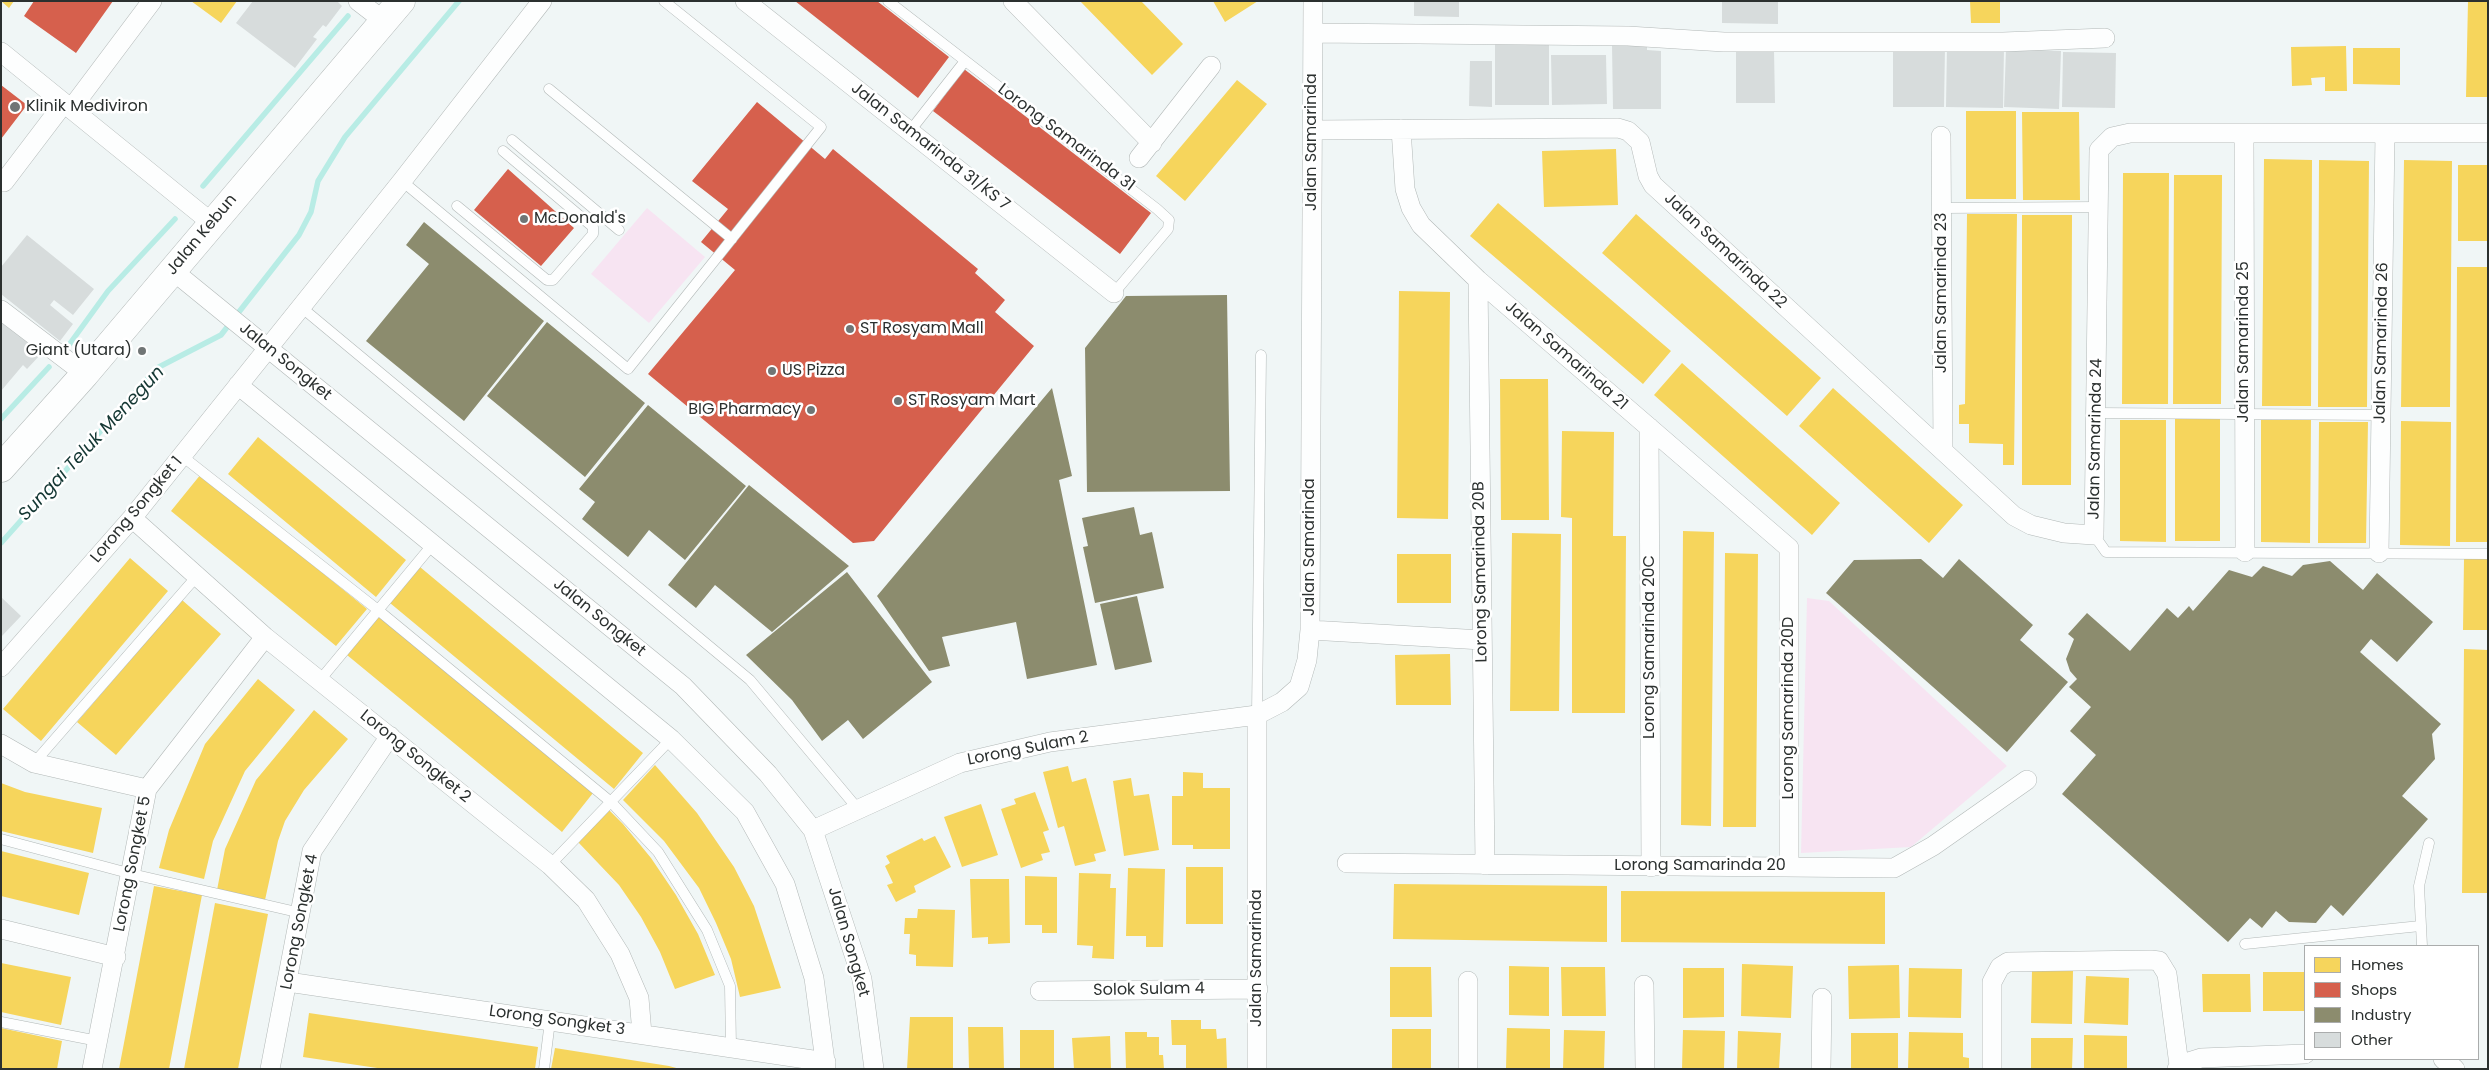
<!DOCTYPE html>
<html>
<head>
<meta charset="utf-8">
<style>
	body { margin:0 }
	#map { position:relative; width:2489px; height:1070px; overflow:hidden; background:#f0f6f6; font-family:Poppins,sans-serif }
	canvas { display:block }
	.frame { position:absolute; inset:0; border:2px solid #2b302f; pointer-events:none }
	.legend { position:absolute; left:2304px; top:945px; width:175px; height:115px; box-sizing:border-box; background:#fff; border:1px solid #aaacac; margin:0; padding:6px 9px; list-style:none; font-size:15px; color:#2b302f }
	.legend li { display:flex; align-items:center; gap:10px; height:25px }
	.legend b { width:25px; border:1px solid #aaacac }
</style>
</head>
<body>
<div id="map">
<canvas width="2489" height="1070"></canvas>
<div class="frame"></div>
<ul class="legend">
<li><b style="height:14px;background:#f6d55c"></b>Homes</li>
<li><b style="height:14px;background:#d6604d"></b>Shops</li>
<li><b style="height:14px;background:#8c8c6e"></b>Industry</li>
<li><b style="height:14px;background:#d7dcdc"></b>Other</li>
</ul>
</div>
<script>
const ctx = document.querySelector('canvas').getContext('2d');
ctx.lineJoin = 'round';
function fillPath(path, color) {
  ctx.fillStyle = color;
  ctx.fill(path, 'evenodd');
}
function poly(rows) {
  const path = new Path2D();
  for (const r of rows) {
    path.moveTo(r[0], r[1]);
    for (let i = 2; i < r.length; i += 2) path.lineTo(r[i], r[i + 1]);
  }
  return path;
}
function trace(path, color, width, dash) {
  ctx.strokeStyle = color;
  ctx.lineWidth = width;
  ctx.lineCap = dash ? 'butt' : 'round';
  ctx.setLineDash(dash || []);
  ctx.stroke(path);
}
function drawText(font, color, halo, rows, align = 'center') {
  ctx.font = font + ' Poppins,sans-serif';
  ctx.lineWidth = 5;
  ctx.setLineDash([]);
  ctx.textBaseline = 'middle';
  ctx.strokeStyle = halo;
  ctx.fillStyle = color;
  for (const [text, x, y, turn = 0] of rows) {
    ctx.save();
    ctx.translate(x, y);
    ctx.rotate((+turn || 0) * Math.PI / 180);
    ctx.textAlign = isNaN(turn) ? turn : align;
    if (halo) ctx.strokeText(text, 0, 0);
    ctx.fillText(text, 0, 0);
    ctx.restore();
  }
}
fillPath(poly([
	[647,208,705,257,649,323,591,274],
	[1807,598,1829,601,2007,766,1911,847,1801,853]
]), '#f7e4f2');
fillPath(poly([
	[1,1,14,1,9,8],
	[191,1,237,1,221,23],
	[1080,1,1141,1,1183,44,1152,75],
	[1213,1,1258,1,1225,22],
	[1970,1,2000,1,2000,23,1971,23],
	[2468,1,2488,1,2488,97,2466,97],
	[2346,46,2347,91,2325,91,2325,77,2311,78,2312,85,2292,86,2291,47],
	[2353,48,2400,48,2400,85,2353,84],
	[1237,80,1267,104,1185,201,1156,176],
	[1966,111,2016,111,2016,199,1966,199],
	[2022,112,2079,112,2080,200,2023,200],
	[1616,149,1618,205,1544,207,1542,151],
	[2264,159,2312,160,2311,406,2262,406],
	[2319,160,2369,161,2367,407,2318,407],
	[2404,160,2452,161,2450,407,2401,407],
	[2458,165,2488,165,2488,241,2458,241],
	[2123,173,2169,173,2168,404,2122,404],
	[2174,175,2222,175,2221,404,2173,404],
	[1498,203,1671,351,1643,384,1470,236],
	[1636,214,1821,378,1787,416,1602,253],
	[1967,214,2017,214,2014,465,2003,465,2003,444,1969,443,1969,424,1959,424,1959,405,1965,404],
	[2022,215,2072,215,2071,485,2022,485],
	[2457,267,2488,267,2488,542,2456,542],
	[1399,291,1450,292,1448,519,1397,518],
	[1682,363,1840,503,1812,535,1654,395],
	[1500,379,1548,379,1549,520,1501,520],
	[1833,388,1963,505,1929,543,1799,426],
	[2175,418,2220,418,2220,541,2175,541],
	[2120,420,2166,420,2166,542,2120,541],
	[2261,420,2311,420,2310,543,2261,542],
	[2401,421,2451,422,2450,546,2400,545],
	[2319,422,2368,422,2366,543,2318,543],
	[1562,431,1614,432,1613,536,1626,536,1625,713,1572,713,1572,518,1561,517],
	[258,437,406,560,376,597,228,474],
	[201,474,367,609,336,646,171,511],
	[1683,531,1714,532,1711,826,1681,825],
	[1512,533,1561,534,1559,711,1510,711],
	[1725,553,1758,554,1756,827,1723,827],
	[1397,554,1451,554,1451,603,1397,603],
	[130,558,168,591,41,741,3,709],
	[2464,559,2488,559,2488,630,2463,630],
	[420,567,643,753,614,789,390,603],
	[182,600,221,634,116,755,77,722],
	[379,616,593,793,562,832,347,655],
	[2464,649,2488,650,2488,893,2462,893],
	[1450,654,1451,705,1396,705,1395,655],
	[258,679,295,710,245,771,213,841,204,879,159,868,169,830,205,744],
	[314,710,348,739,304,790,285,821,278,841,265,900,217,890,225,849,256,780],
	[655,765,697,813,734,867,754,906,781,988,740,997,731,959,716,923,699,888,664,841,623,800],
	[1068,766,1072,782,1086,778,1106,851,1094,854,1096,861,1075,866,1064,826,1058,828,1043,772],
	[1183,772,1203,773,1203,788,1230,788,1230,849,1193,849,1193,845,1172,845,1172,796,1183,796],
	[1131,778,1134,796,1149,794,1159,850,1124,856,1113,781],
	[1,783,25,792,102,808,93,853,1,831],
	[1035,792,1049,830,1043,832,1050,852,1041,854,1043,860,1021,868,1001,809,1016,804,1014,799],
	[981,804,998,855,962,867,944,817],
	[607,808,623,824,651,858,676,895,698,934,715,975,675,989,660,952,641,917,619,885,578,842],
	[935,836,951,867,914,886,916,892,896,902,887,885,893,883,885,866,890,863,886,856,922,838,924,841],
	[1,851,89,873,79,915,1,896],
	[1186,867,1223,867,1223,924,1186,924],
	[1128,868,1165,869,1163,947,1146,947,1146,936,1126,936],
	[1079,873,1111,874,1110,888,1116,888,1114,959,1092,958,1093,946,1077,945],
	[1025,876,1057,877,1057,933,1042,933,1042,925,1025,925],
	[970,879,1009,879,1010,943,988,944,988,937,972,938],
	[1394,884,1607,886,1607,942,1393,939],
	[154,886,202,895,169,1069,119,1069],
	[1621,891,1885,892,1885,944,1621,942],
	[215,903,268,914,238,1069,184,1069],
	[918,909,955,910,953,967,916,966,916,955,909,954,910,934,904,934,905,918,917,918],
	[1,963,71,977,61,1025,1,1012],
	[1742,964,1793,966,1791,1018,1741,1016],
	[1899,965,1900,1018,1849,1019,1848,966],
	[1509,966,1549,967,1549,1016,1509,1015],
	[1390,967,1431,967,1432,1017,1390,1017],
	[1561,967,1605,967,1606,1016,1562,1016],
	[1683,968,1724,968,1724,1017,1683,1018],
	[1909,968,1962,969,1961,1018,1908,1017],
	[2032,970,2073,971,2072,1024,2031,1023],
	[2263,972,2305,972,2305,1011,2263,1011],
	[2202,974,2250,974,2251,1012,2203,1012],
	[2086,976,2129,978,2128,1025,2084,1023],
	[309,1013,538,1047,535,1069,384,1069,303,1057],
	[910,1017,953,1017,953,1069,907,1069],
	[1171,1020,1201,1020,1201,1029,1216,1029,1217,1039,1226,1038,1227,1069,1186,1069,1186,1045,1172,1045],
	[968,1027,1003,1027,1004,1069,969,1069],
	[1,1028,62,1041,57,1069,1,1069],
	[1507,1028,1550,1029,1550,1069,1506,1069],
	[1392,1029,1431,1029,1431,1069,1392,1069],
	[1020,1030,1054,1030,1054,1069,1020,1069],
	[1564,1030,1605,1031,1604,1069,1563,1069],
	[1683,1030,1725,1031,1724,1069,1682,1069],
	[1738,1031,1781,1033,1779,1069,1737,1069],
	[1125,1032,1147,1032,1147,1037,1159,1037,1159,1055,1163,1055,1164,1069,1126,1069],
	[1909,1032,1963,1033,1963,1057,1969,1058,1969,1069,1908,1069],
	[1851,1033,1898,1033,1898,1069,1851,1069],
	[2084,1035,2127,1036,2127,1069,2084,1069],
	[1110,1036,1111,1069,1074,1069,1072,1038],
	[2031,1038,2073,1038,2072,1069,2031,1069],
	[555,1048,669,1066,680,1069,551,1069]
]), '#f6d55c');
fillPath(poly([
	[34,1,113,1,76,53,24,16],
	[795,1,877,1,949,57,918,98],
	[964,69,1151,213,1120,254,933,111],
	[1,85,27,105,1,139],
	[757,102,825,159,833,149,978,269,975,273,1005,300,995,312,1034,346,874,541,853,543,648,374,735,270,701,242,728,209,692,181],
	[508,169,574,228,541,266,474,210]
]), '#d6604d');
fillPath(poly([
	[424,222,544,321,464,421,366,341,429,264,406,245],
	[1227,295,1230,491,1087,492,1085,348,1126,296],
	[547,322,645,403,585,477,487,396],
	[1052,388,1072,476,1059,480,1097,665,1027,679,1016,622,942,637,950,666,929,671,877,596],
	[648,405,746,486,685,560,649,530,628,557,582,519,595,502,579,489],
	[749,485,849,566,772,632,715,585,696,608,668,585],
	[1134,507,1140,535,1152,532,1164,588,1095,603,1083,547,1088,546,1082,518],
	[1921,559,1943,578,1959,559,2033,625,2020,640,2068,682,2007,752,1826,593,1854,560],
	[2330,561,2363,590,2377,573,2433,622,2397,662,2371,639,2360,652,2441,724,2432,734,2435,759,2402,796,2428,819,2343,916,2331,905,2316,923,2289,922,2276,911,2262,928,2250,918,2228,942,2062,794,2096,755,2070,731,2091,707,2069,687,2077,679,2070,671,2066,659,2074,639,2068,634,2087,613,2130,651,2167,608,2178,618,2189,606,2193,611,2229,570,2252,577,2263,566,2292,576,2303,565],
	[847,572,932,682,863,739,848,720,822,741,792,700,746,655],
	[1137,596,1152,662,1115,670,1100,604]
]), '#8c8c6e');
trace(poly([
	[203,186,348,16],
	[66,349,108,291,175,219],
	[1,419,49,367],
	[1,543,157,368,221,335,299,235,311,212,318,181,345,137,459,1]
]), '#b8ece5', 5.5);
fillPath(poly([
	[253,1,337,1,342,6,326,27,323,25,313,37,317,39,295,68,236,23],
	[1414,1,1459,1,1459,17,1414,16],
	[1722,1,1778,1,1778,24,1722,23],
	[1495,42,1549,42,1549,105,1495,105],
	[1647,44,1647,50,1661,51,1661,109,1613,109,1612,45],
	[1893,46,1945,47,1944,107,1893,107],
	[1947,46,2004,47,2003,108,1946,107],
	[2006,49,2061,51,2059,109,2004,107],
	[1774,51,1775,103,1736,103,1736,52],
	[2063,52,2116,53,2115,108,2062,107],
	[1551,55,1606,55,1607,104,1552,105],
	[1470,61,1492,61,1492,107,1469,106],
	[27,235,94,289,73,315,54,300,50,305,73,324,60,341,1,294,1,267],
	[1,320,41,354,27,369,23,365,1,391],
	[1,597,21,616,1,637]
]), '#d7dcdc');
const lane = poly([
	[888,1,1157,209,1169,220,1168,229,1114,293],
	[549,89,732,239],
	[910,131,965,61],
	[512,140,619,230],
	[402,181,628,369,821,127,664,1],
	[457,206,547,280,553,280,593,234,593,227,503,151],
	[1941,208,2099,207],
	[301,307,750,680,858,809],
	[2096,413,2381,415],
	[182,456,378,610,611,802,658,852,707,930,730,986,731,1047],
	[2094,535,2106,552,2488,554],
	[320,680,433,544],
	[1257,715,1261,355],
	[34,763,197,576],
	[1,839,132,874,301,913],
	[550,865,671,739],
	[2245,944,2420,926],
	[2422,946,2419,886,2429,843],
	[1,1022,98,1041],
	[544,1069,550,1021]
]);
const street = poly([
	[358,1,384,21],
	[745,1,1114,293],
	[1013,1,1152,143],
	[1313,33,1628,36,1724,42,2003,42,2105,38],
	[1,52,212,223],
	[71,109,152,1],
	[1401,129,1405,189,1411,208,1421,225,1478,280,1789,548,1789,867],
	[1312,130,1618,128,1628,131,1640,142,1648,176,1653,185,2014,516,2031,525,2064,533,2094,535,2099,150,2112,137,2130,133,2488,133],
	[2244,133,2245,552],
	[1941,136,1943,451],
	[1139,158,1211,66],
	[4,182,64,103],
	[172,270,683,686,768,774,813,830,862,979,874,1069],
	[1478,280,1485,865],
	[1,310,85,374],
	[238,385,671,739,745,812,785,884,814,978,826,1069],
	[1649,427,1651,867],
	[132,518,265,637,550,865,586,900,620,954,639,998,642,1034],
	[2379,553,2385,133],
	[1310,630,1482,640],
	[1,667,132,518,402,181,542,1],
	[1,744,34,763,147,789],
	[813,830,960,763,1050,742,1257,715],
	[1347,863,1894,868,1933,846,2027,780],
	[1,929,116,957],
	[288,982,826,1062],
	[1644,985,1645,1069],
	[1040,991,1258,989],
	[2443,1059,2455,1069],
	[2179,1065,2201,1058,2305,1054],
	[92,1069,147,789,265,637],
	[270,1069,312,851,390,736],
	[1257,1069,1257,715,1282,702,1299,687,1307,660,1310,630,1313,1],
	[1468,1069,1468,981],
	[1821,1069,1822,998],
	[1992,1069,1992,982,2000,967,2008,962,2151,960,2159,961,2167,974,2179,1065,2177,1069]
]);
const secondary = poly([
	[1,468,85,374,401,1]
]);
trace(lane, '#b2b8b7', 11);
trace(street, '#b2b8b7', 20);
trace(secondary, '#b2b8b7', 29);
trace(lane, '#fdfefe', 10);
trace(street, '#fdfefe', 19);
trace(secondary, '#fdfefe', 28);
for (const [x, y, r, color] of [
	[15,107,6,"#707575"],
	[524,219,5,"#707575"],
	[850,329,5,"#707575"],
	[142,351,5,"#707575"],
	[772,371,5,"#707575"],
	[898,401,5,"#707575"],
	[811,410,5,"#707575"]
]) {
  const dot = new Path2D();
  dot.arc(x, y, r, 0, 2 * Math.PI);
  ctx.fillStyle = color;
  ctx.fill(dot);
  trace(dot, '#fff', 2);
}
drawText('16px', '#2b302f', '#fff', [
	["Klinik Mediviron",26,107],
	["McDonald's",534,219],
	["ST Rosyam Mall",860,329],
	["Giant (Utara)",132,351,"right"],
	["US Pizza",782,371],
	["ST Rosyam Mart",908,401],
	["BIG Pharmacy",801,410,"right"]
], 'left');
drawText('16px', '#2b302f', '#fff', [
	["Lorong Samarinda 31",1066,138,37],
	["Jalan Samarinda",1312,142,-90],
	["Jalan Samarinda 31/KS 7",930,147,38],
	["Jalan Kebun",202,235,-50],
	["Jalan Samarinda 22",1725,251,43],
	["Jalan Samarinda 23",1942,293,-90],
	["Jalan Samarinda 25",2244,342,-90],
	["Jalan Samarinda 26",2382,343,-89],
	["Jalan Samarinda 21",1566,356,41],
	["Jalan Songket",285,362,39],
	["Jalan Samarinda 24",2096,439,-89],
	["Lorong Songket 1",137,510,-50],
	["Jalan Samarinda",1310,547,-90],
	["Lorong Samarinda 20B",1481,572,-91],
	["Jalan Songket",599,618,39],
	["Lorong Samarinda 20C",1650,647,-90],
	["Lorong Samarinda 20D",1789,708,-90],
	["Lorong Sulam 2",1028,749,-11],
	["Lorong Songket 2",415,757,39],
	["Lorong Songket 5",133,864,-79],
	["Lorong Samarinda 20",1700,866],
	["Lorong Songket 4",300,922,-79],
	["Jalan Songket",848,942,74],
	["Jalan Samarinda",1257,958,-90],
	["Solok Sulam 4",1149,990,-1],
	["Lorong Songket 3",557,1021,8]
]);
drawText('italic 18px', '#143733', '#fff', [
	["Sungai Teluk Menegun",92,444,-47]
]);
</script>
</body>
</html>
